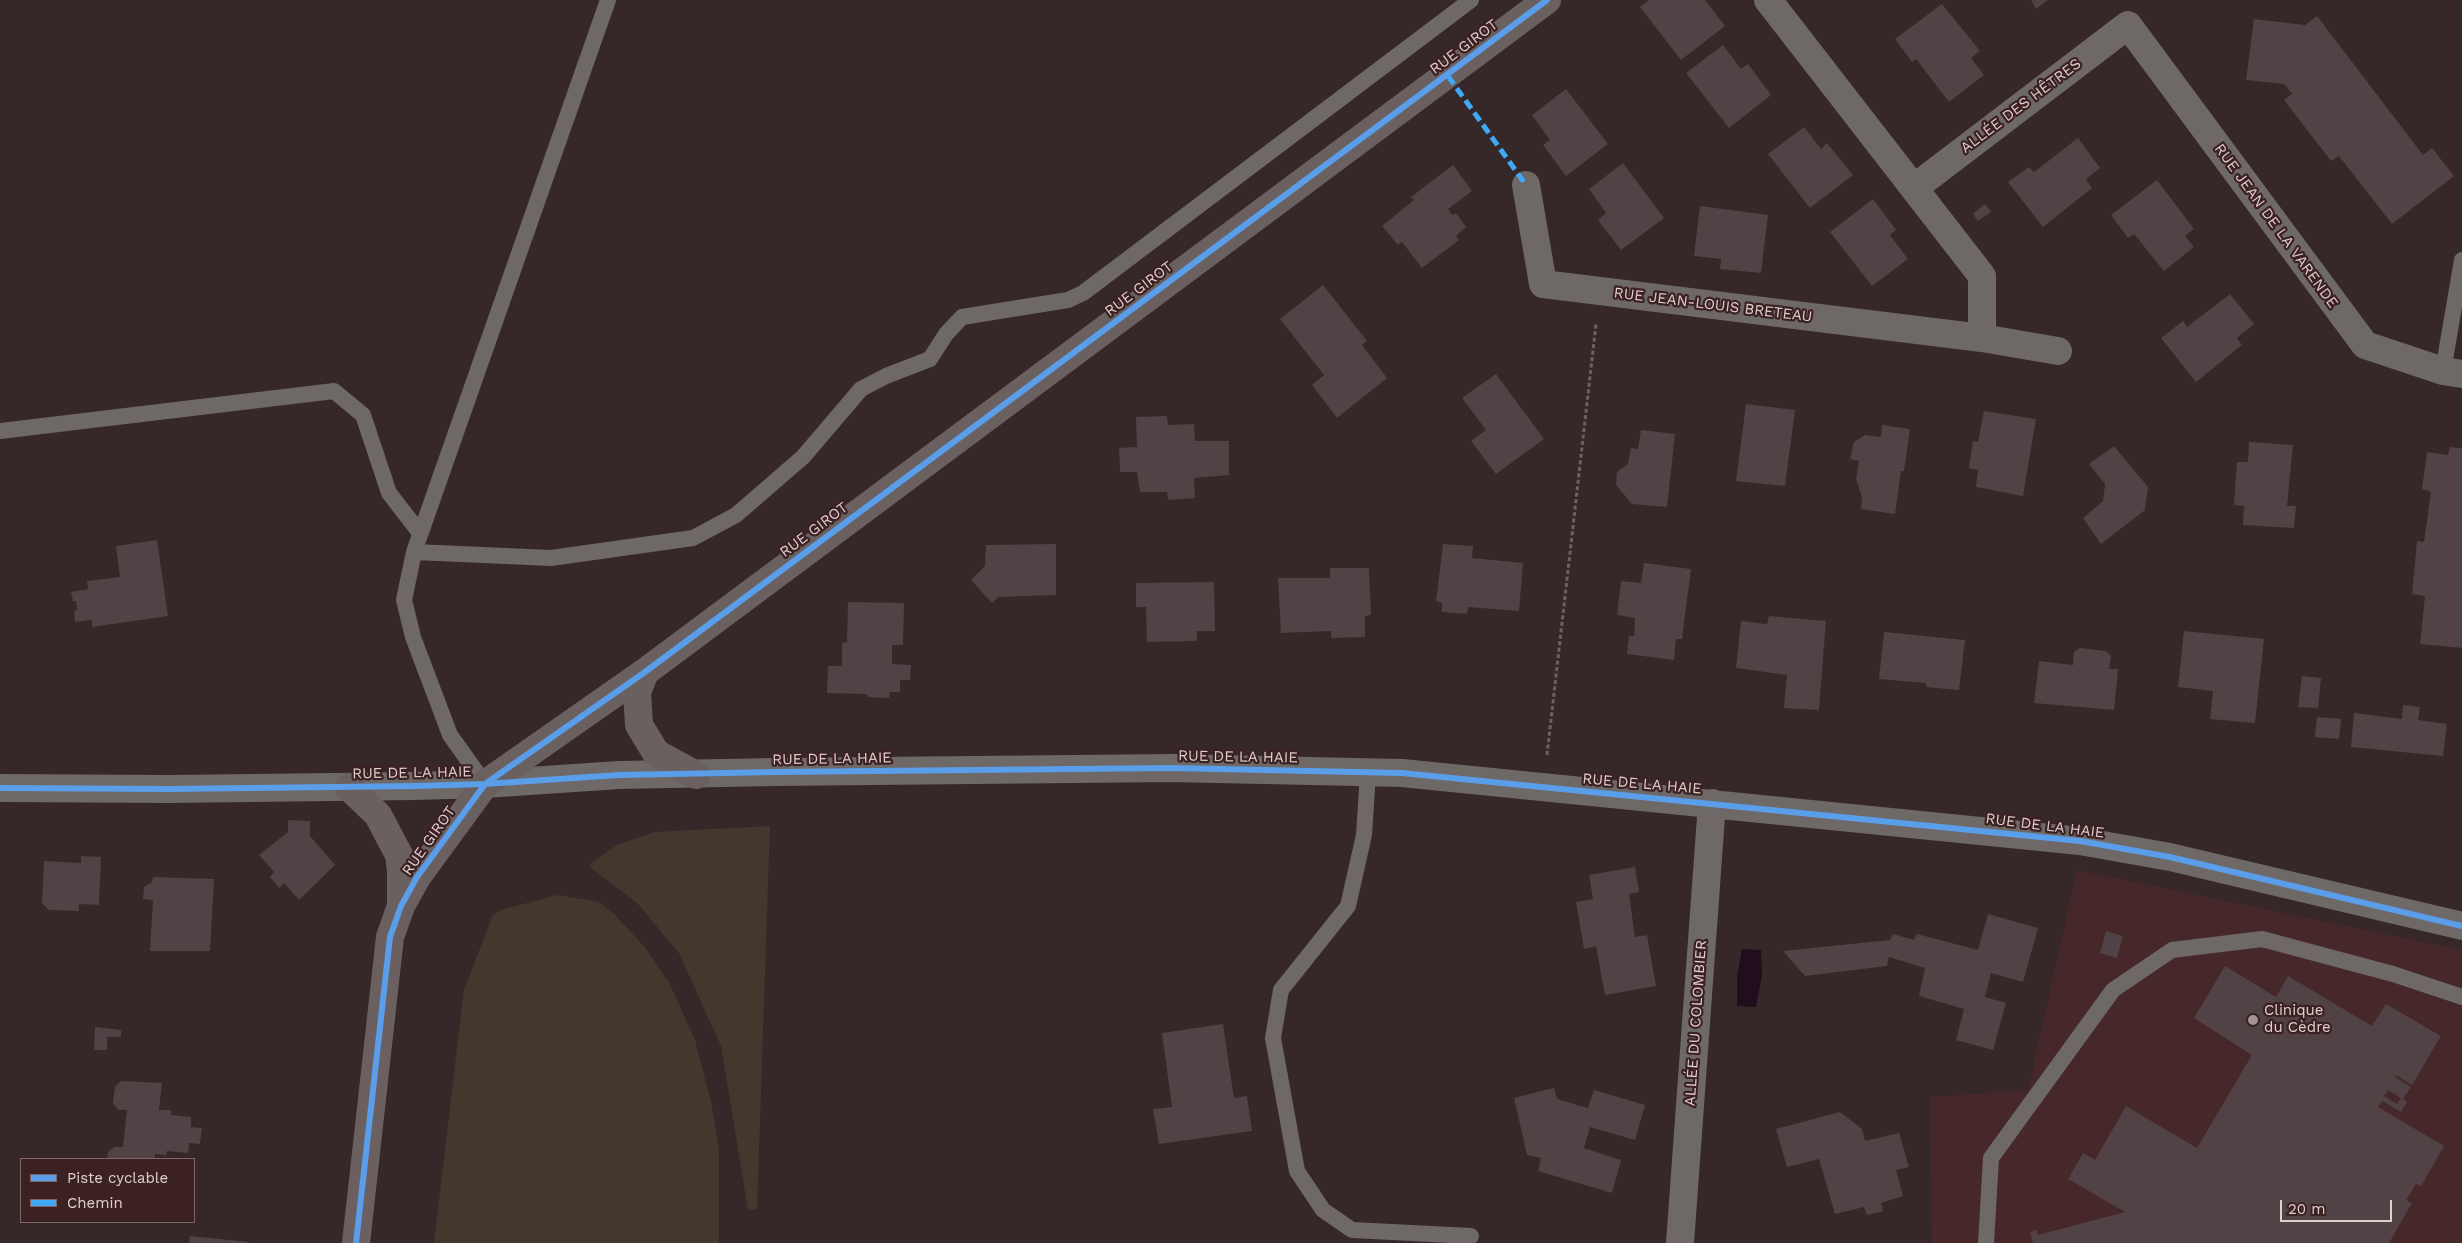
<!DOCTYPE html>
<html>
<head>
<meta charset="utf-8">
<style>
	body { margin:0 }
	#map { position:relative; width:2462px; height:1243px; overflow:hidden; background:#362728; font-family:"Work Sans",sans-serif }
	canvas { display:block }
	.legend { position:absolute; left:20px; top:1158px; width:175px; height:65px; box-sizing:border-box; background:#3c2123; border:1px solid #7e6667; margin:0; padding:6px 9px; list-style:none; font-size:15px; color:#e0cdce }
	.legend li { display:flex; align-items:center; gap:10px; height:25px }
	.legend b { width:25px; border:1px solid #7e6667 }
	.scale { position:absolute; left:2280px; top:1200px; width:112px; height:22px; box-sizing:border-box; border:2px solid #e0cdce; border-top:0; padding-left:6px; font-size:15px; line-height:18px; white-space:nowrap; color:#e0cdce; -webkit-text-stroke:4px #3c2123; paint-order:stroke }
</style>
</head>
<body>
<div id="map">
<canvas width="2462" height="1243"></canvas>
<ul class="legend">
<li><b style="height:6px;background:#5a9eea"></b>Piste cyclable</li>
<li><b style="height:6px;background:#3fa9f5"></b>Chemin</li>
</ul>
<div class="scale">20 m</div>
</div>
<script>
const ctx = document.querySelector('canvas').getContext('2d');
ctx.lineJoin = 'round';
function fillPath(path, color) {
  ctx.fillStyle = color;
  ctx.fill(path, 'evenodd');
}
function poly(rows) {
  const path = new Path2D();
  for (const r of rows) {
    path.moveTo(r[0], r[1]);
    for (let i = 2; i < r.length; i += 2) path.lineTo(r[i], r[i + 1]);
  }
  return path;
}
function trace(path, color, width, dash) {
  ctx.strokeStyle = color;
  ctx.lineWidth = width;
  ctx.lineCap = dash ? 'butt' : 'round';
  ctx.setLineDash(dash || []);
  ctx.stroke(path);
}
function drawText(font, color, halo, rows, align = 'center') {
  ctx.font = font + ' "Work Sans",sans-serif';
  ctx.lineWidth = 4.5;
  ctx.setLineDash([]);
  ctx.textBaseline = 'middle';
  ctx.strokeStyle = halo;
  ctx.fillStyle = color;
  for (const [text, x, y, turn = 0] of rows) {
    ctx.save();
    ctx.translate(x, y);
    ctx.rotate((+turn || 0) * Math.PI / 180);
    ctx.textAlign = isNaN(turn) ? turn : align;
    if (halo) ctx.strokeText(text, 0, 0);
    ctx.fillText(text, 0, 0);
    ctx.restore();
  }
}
fillPath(poly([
	[2077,870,2462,950,2462,1243,1932,1243,1930,1097,2028,1090]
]), '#47282a');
fillPath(poly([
	[770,826,757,1209,748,1210,721,1046,679,953,638,904,590,867,592,862,617,845,654,832],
	[557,895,599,902,615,915,644,946,669,982,695,1040,711,1102,719,1149,719,1243,434,1243,464,989,493,915,501,910]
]), '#44372d');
fillPath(poly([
	[1742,949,1761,950,1762,975,1756,1007,1737,1006,1737,977]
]), '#200e1d');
fillPath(poly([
	[1649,0,1705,0,1725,26,1681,60,1640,7],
	[2031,0,2048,0,2036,9],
	[1942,4,1980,51,1971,58,1984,75,1949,102,1916,59,1912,62,1895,39],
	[2317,16,2423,155,2432,148,2454,176,2392,224,2339,156,2331,161,2284,100,2292,94,2284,84,2246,80,2254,19,2305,25],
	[1723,45,1741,69,1748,64,1771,95,1729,128,1686,73],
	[1566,89,1608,144,1566,176,1543,145,1550,140,1532,115],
	[1804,127,1821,149,1827,143,1853,175,1810,208,1768,154],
	[2078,138,2100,168,2086,179,2092,188,2043,227,2008,182,2029,167,2034,172],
	[1623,163,1664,218,1621,250,1598,220,1606,213,1589,189],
	[1453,165,1472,191,1448,209,1452,215,1456,213,1466,227,1456,236,1459,240,1422,268,1402,242,1398,245,1382,226,1414,200,1411,197],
	[2157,180,2194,229,2185,236,2194,247,2164,271,2134,234,2128,238,2111,215],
	[1873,199,1896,230,1890,235,1908,259,1872,286,1830,232],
	[1985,204,1991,212,1978,221,1973,214],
	[1700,206,1768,215,1761,273,1720,269,1721,259,1694,256],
	[1323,285,1367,341,1362,345,1387,378,1337,418,1312,385,1324,375,1280,319],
	[2230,294,2254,324,2237,338,2242,345,2196,382,2161,338,2183,321,2187,327],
	[1496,374,1544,439,1496,474,1471,441,1486,430,1462,398],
	[1746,404,1795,410,1785,486,1736,481],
	[1984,411,2036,419,2023,496,1976,487,1978,470,1969,468,1973,441,1978,442],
	[1167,416,1168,425,1194,424,1195,441,1229,441,1229,475,1194,478,1195,498,1168,500,1167,492,1140,492,1137,472,1120,472,1119,448,1137,447,1136,417],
	[1882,425,1910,429,1904,471,1901,471,1895,514,1861,509,1862,497,1856,479,1859,461,1850,459,1854,442,1865,435,1881,437],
	[1641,430,1675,434,1667,507,1632,504,1616,485,1617,472,1628,464,1631,448,1638,449],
	[2249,442,2293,445,2287,506,2296,506,2294,528,2243,525,2244,506,2234,505,2237,462,2248,462],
	[2114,446,2148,487,2145,510,2101,544,2083,518,2103,501,2105,484,2089,464],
	[2450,447,2462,448,2462,648,2420,644,2425,596,2412,594,2417,541,2424,542,2431,492,2422,489,2427,452,2448,455],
	[157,540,168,616,92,627,92,620,75,622,74,611,77,610,76,601,73,601,71,592,88,589,87,581,120,577,116,546],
	[1056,544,1056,595,998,597,992,603,971,580,985,566,986,545],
	[1443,544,1473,546,1472,558,1523,563,1519,611,1468,607,1467,614,1442,612,1442,603,1436,601],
	[1644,563,1691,569,1682,639,1676,639,1674,660,1627,654,1629,636,1634,636,1635,618,1617,615,1621,581,1641,583],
	[1330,568,1369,568,1371,615,1365,616,1365,637,1331,638,1331,631,1281,633,1278,578,1330,578],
	[1214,582,1215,631,1197,631,1197,641,1147,642,1146,607,1136,607,1136,583],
	[848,602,904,603,903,645,892,645,892,664,911,665,910,680,900,680,900,692,890,692,889,698,868,697,867,694,827,693,828,666,842,666,842,643,847,642],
	[1769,616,1826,621,1819,710,1784,708,1787,675,1736,668,1741,621,1767,624],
	[2184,631,2264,639,2255,723,2210,719,2213,691,2178,687],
	[1884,632,1965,640,1959,690,1926,687,1926,683,1879,679],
	[2080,648,2106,651,2111,656,2109,669,2118,669,2114,710,2034,703,2039,661,2073,665,2074,652],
	[2302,676,2321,678,2318,708,2298,707],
	[2403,705,2420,707,2418,720,2447,724,2443,756,2351,747,2354,713,2402,719],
	[2317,717,2341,719,2339,739,2315,737],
	[288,820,310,821,310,836,335,865,299,900,284,883,279,888,270,877,274,872,259,855,288,832],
	[81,856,101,857,99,905,79,904,79,911,49,910,42,903,44,861,81,863],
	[1635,867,1639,892,1629,894,1635,937,1647,935,1656,986,1605,995,1596,946,1584,949,1576,902,1593,899,1589,875],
	[153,877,214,879,210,951,150,951,153,900,143,899,144,887,152,882],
	[1988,914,2038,928,2023,982,1991,973,1985,997,2006,1003,1993,1050,1956,1040,1964,1009,1919,996,1925,968,1889,957,1887,966,1805,976,1783,951,1890,940,1893,934,1914,940,1917,934,1978,950],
	[2106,931,2123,936,2117,958,2100,953],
	[2225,966,2276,997,2288,976,2372,1026,2386,1004,2441,1036,2412,1085,2396,1075,2395,1077,2411,1087,2403,1099,2407,1102,2401,1112,2382,1101,2378,1107,2444,1146,2421,1186,2416,1184,2406,1200,2412,1203,2389,1243,2033,1243,2030,1232,2037,1230,2038,1235,2125,1212,2068,1179,2083,1153,2095,1160,2126,1106,2197,1148,2252,1055,2194,1018],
	[2388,1090,2401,1098,2397,1104,2384,1096],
	[1223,1024,1234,1098,1247,1096,1252,1131,1159,1144,1153,1109,1172,1107,1162,1033],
	[95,1027,121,1030,121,1037,107,1037,107,1050,94,1050],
	[121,1081,162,1083,159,1110,171,1110,171,1115,191,1117,191,1127,202,1128,200,1144,189,1143,188,1153,167,1151,166,1155,155,1154,155,1159,107,1159,108,1152,114,1147,123,1147,127,1110,118,1110,113,1103,115,1087],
	[1554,1088,1557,1099,1588,1108,1594,1090,1645,1105,1635,1140,1590,1127,1584,1148,1621,1160,1612,1193,1538,1171,1541,1158,1527,1155,1514,1098],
	[1840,1112,1862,1129,1865,1141,1899,1133,1909,1167,1896,1170,1903,1196,1881,1203,1883,1211,1867,1215,1864,1207,1835,1214,1819,1159,1787,1167,1776,1129],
	[190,1236,249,1242,249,1243,189,1243]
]), '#504245');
trace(poly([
	[1547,755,1596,324]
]), '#6c6262', 3, [4, 2.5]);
trace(poly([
	[2443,371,2462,260],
	[0,431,334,391,363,415,389,493,420,533],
	[414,552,551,558,693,538,736,515,803,457,861,389,886,376,930,359,946,334,962,317,1068,300,1083,293,1471,0],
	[1368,773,1364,835,1348,906,1281,990,1273,1038,1297,1171,1323,1210,1352,1230,1471,1236],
	[485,784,450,735,413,637,404,600,414,552,608,0],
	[1986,1243,1991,1158,2113,990,2172,950,2262,939,2393,974,2462,997]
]), '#6e6866', 16);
trace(poly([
	[1768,0,1982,276,1982,338],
	[1526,185,1543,284,1982,338,2058,351],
	[1914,188,2128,25,2365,345,2443,371,2462,374],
	[0,788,169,789,415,786,485,784,619,775,776,772,1172,768,1402,773,2080,841,2170,857,2462,926],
	[1680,1243,1712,803]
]), '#6e6866', 28);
trace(poly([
	[645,672,637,692,639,725,656,753,696,775],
	[349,787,378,815,399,855,401,871,401,906],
	[356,1243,390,937,401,906,417,877,485,784,645,672,1547,0]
]), '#69605f', 28);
trace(poly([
	[1448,76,1526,185]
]), '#3fa9f5', 5, [10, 5]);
trace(poly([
	[0,788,169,789,415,786,485,784,619,775,776,772,1172,768,1402,773,2080,841,2170,857,2462,926],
	[356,1243,390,937,401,906,417,877,485,784,645,672,1547,0]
]), '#5a9eea', 6);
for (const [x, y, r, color] of [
	[2253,1020,6,"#a49394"]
]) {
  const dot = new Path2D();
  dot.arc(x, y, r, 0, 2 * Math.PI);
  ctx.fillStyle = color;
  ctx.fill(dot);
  trace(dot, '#3c2123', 2);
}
drawText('15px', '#e0cdce', '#3c2123', [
	["RUE GIROT",1464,47,-37],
	["ALLÉE DES HÊTRES",2021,106,-37],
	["RUE JEAN DE LA VARENDE",2276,226,54],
	["RUE GIROT",1139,289,-37],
	["RUE JEAN-LOUIS BRETEAU",1713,305,7],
	["RUE GIROT",814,530,-37],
	["RUE DE LA HAIE",1238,757,1],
	["RUE DE LA HAIE",832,759,-1],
	["RUE DE LA HAIE",412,773,-1],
	["RUE DE LA HAIE",1642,784,5],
	["RUE DE LA HAIE",2045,826,7],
	["RUE GIROT",429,841,-55],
	["ALLÉE DU COLOMBIER",1696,1023,-86]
]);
drawText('15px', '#e0cdce', '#3c2123', [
	["Clinique",2264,1011],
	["du Cèdre",2264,1028]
], 'left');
</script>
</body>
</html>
